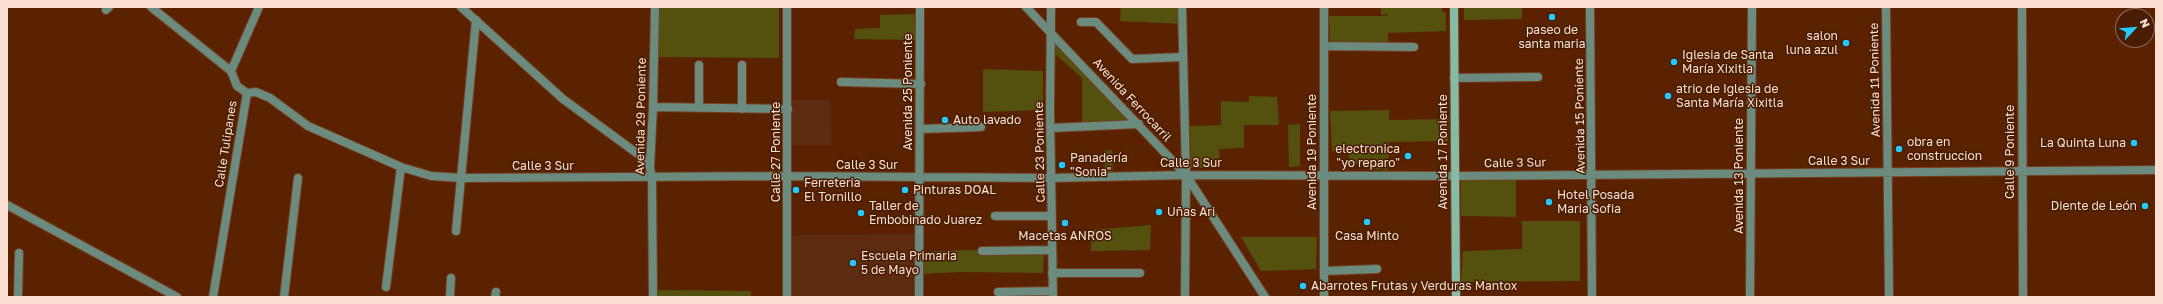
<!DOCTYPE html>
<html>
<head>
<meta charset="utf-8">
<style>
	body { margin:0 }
	#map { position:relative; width:2163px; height:304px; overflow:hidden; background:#5a2200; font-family:"Golos Text",sans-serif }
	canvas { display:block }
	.frame { position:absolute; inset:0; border:8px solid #fddfd1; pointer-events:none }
	.north { position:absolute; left:2115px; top:8px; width:40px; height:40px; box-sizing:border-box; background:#481d04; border:1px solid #906b56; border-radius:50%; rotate:64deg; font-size:11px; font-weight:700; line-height:16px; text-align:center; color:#fddfd1 }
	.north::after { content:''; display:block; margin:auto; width:14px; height:18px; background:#26c9fe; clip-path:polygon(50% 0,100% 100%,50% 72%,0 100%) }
</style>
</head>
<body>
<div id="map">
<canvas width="2163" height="304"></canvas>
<div class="frame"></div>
<div class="north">N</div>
</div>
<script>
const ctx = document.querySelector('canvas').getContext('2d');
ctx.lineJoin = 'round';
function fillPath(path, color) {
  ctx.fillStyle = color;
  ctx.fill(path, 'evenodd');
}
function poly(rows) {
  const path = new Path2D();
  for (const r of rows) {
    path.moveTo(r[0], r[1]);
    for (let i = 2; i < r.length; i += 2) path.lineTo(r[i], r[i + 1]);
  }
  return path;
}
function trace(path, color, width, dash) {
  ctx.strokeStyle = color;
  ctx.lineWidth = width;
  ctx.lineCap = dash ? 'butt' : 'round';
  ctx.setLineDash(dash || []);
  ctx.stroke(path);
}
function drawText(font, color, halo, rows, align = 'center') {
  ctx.font = font + ' "Golos Text",sans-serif';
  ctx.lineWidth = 3;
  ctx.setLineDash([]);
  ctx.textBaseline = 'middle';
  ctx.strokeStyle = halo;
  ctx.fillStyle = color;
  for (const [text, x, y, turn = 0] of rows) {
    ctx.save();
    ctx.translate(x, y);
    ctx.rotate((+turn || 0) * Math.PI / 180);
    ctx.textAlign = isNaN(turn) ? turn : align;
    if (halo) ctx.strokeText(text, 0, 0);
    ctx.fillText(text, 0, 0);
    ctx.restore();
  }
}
fillPath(poly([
	[788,100,831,100,832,145,788,145],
	[920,234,919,297,787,297,788,235]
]), '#5d2b0f');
fillPath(poly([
	[655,7,779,7,779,58,654,57],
	[1121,7,1182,7,1182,24,1120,21],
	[1381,7,1442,7,1442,12,1446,13,1446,31,1388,33,1388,45,1330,45,1329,16,1387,16,1387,14,1381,15],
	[1464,7,1522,7,1522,19,1464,20],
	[920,14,920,40,854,39,855,29,880,28,880,15],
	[1051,31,1139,124,1082,127,1082,78,1051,50],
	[983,69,1043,71,1043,110,983,112],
	[1249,96,1277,97,1279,125,1244,125,1244,148,1219,149,1220,167,1191,168,1190,126,1221,125,1221,101,1249,102],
	[1389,110,1389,120,1449,119,1448,141,1384,142,1389,143,1388,170,1371,169,1370,164,1349,164,1349,152,1332,151,1330,111],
	[1300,124,1300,166,1289,167,1288,125],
	[1112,150,1113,177,1105,177,1104,151],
	[1461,179,1516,179,1516,217,1461,216],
	[1522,221,1580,221,1580,281,1461,282,1463,251,1522,249],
	[1151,225,1150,250,1091,251,1092,230],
	[1241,237,1317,237,1316,269,1261,271],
	[965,250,1044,250,1043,273,962,272,919,274,919,252],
	[653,290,751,291,751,297,653,297]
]), '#54510e');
const minor = poly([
	[151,7,231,71],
	[787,7,787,297],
	[1026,7,1186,175,1265,297],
	[1051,7,1050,110,1053,297],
	[1182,7,1186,175,1185,297],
	[1324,7,1324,297],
	[1590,7,1592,297],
	[1886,7,1889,297],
	[2022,7,2023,297],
	[106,10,109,7],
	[1081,22,1096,22,1132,59,1183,57],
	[1324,46,1414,47],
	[742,65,742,109],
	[1454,78,1538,77],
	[841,82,921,84],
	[247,93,256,92,270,98,308,126,401,167,431,176,462,178,787,176,1052,178,1186,175,1461,176,2156,170],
	[247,93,237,86,231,71,259,7],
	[653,107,788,109],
	[699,108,699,65],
	[1051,128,1139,124],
	[921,129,981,127],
	[650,167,653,107,655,7],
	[7,205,177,297],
	[995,216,1052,216],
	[456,231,476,20],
	[982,251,1052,250],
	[1324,271,1377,269],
	[1052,273,1140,273],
	[386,287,401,167],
	[998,292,1053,291],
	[18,297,19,253],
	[213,297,247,93],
	[284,297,298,178],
	[450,297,451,278],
	[495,297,496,292],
	[919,297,920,7],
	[1750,297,1752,7]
]);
const tertiary = poly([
	[461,7,563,99,642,157,650,167,652,178,653,297]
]);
const secondary = poly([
	[1454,7,1456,297]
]);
trace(minor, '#744021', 10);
trace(tertiary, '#744021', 10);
trace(secondary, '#744021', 10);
trace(minor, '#6a8b7d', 8);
trace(tertiary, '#6a8b7d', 8);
trace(secondary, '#86bba5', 8);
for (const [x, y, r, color] of [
	[1552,17,4,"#26c9fe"],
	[1846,43,4,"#26c9fe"],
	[1674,62,4,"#26c9fe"],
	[1668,96,4,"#26c9fe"],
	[945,120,4,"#26c9fe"],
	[2134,143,4,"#26c9fe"],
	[1899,149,4,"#26c9fe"],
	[1408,156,4,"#26c9fe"],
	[1062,165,4,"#26c9fe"],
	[796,190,4,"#26c9fe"],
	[905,190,4,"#26c9fe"],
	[1549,202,4,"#26c9fe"],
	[2145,206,4,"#26c9fe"],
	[1159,212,4,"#26c9fe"],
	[861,213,4,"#26c9fe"],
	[1367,222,4,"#26c9fe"],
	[1065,223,4,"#26c9fe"],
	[853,263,4,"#26c9fe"],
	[1303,286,4,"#26c9fe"]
]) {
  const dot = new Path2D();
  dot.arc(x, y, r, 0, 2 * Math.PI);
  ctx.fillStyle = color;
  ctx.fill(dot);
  trace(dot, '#481d04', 1.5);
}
drawText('12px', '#fddfd1', '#481d04', [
	["paseo de",1552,30,"center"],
	["santa maria",1552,44,"center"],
	["salon",1838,36,"right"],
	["luna azul",1838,50,"right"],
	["Iglesia de Santa",1682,55],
	["María Xixitla",1682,69],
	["atrio de Iglesia de",1676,89],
	["Santa María Xixitla",1676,103],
	["Auto lavado",953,120],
	["obra en",1907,142],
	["construccion",1907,156],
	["La Quinta Luna",2126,143,"right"],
	["electronica",1400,149,"right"],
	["\"yo reparo\"",1400,163,"right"],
	["Panadería",1070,158],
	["\"Sonia\"",1070,172],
	["Ferreteria",804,183],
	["El Tornillo",804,197],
	["Pinturas DOAL",913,190],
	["Hotel Posada",1557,195],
	["Maria Sofia",1557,209],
	["Taller de",869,206],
	["Embobinado Juarez",869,220],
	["Diente de León",2137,206,"right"],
	["Uñas Ari",1167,212],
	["Macetas ANROS",1065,236,"center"],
	["Casa Minto",1367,236,"center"],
	["Escuela Primaria",861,256],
	["5 de Mayo",861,270],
	["Abarrotes Frutas y Verduras Mantox",1311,286]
], 'left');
drawText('12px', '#fddfd1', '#481d04', [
	["Avenida 11 Poniente",1875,80,-91],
	["Avenida 25 Poniente",908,92,-90],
	["Avenida Ferrocarril",1132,100,47],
	["Avenida 29 Poniente",641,116,-89],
	["Avenida 15 Poniente",1580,116,-91],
	["Calle Tulipanes",226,144,-81],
	["Calle 27 Poniente",776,152,-90],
	["Calle 23 Poniente",1040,152,-91],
	["Avenida 19 Poniente",1312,152,-90],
	["Avenida 17 Poniente",1443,152,-90],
	["Calle 9 Poniente",2010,152,-90],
	["Calle 3 Sur",1839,161],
	["Calle 3 Sur",1191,163],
	["Calle 3 Sur",1515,163,-1],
	["Calle 3 Sur",867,165],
	["Calle 3 Sur",543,166],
	["Avenida 13 Poniente",1739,176,-90]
]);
</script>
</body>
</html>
